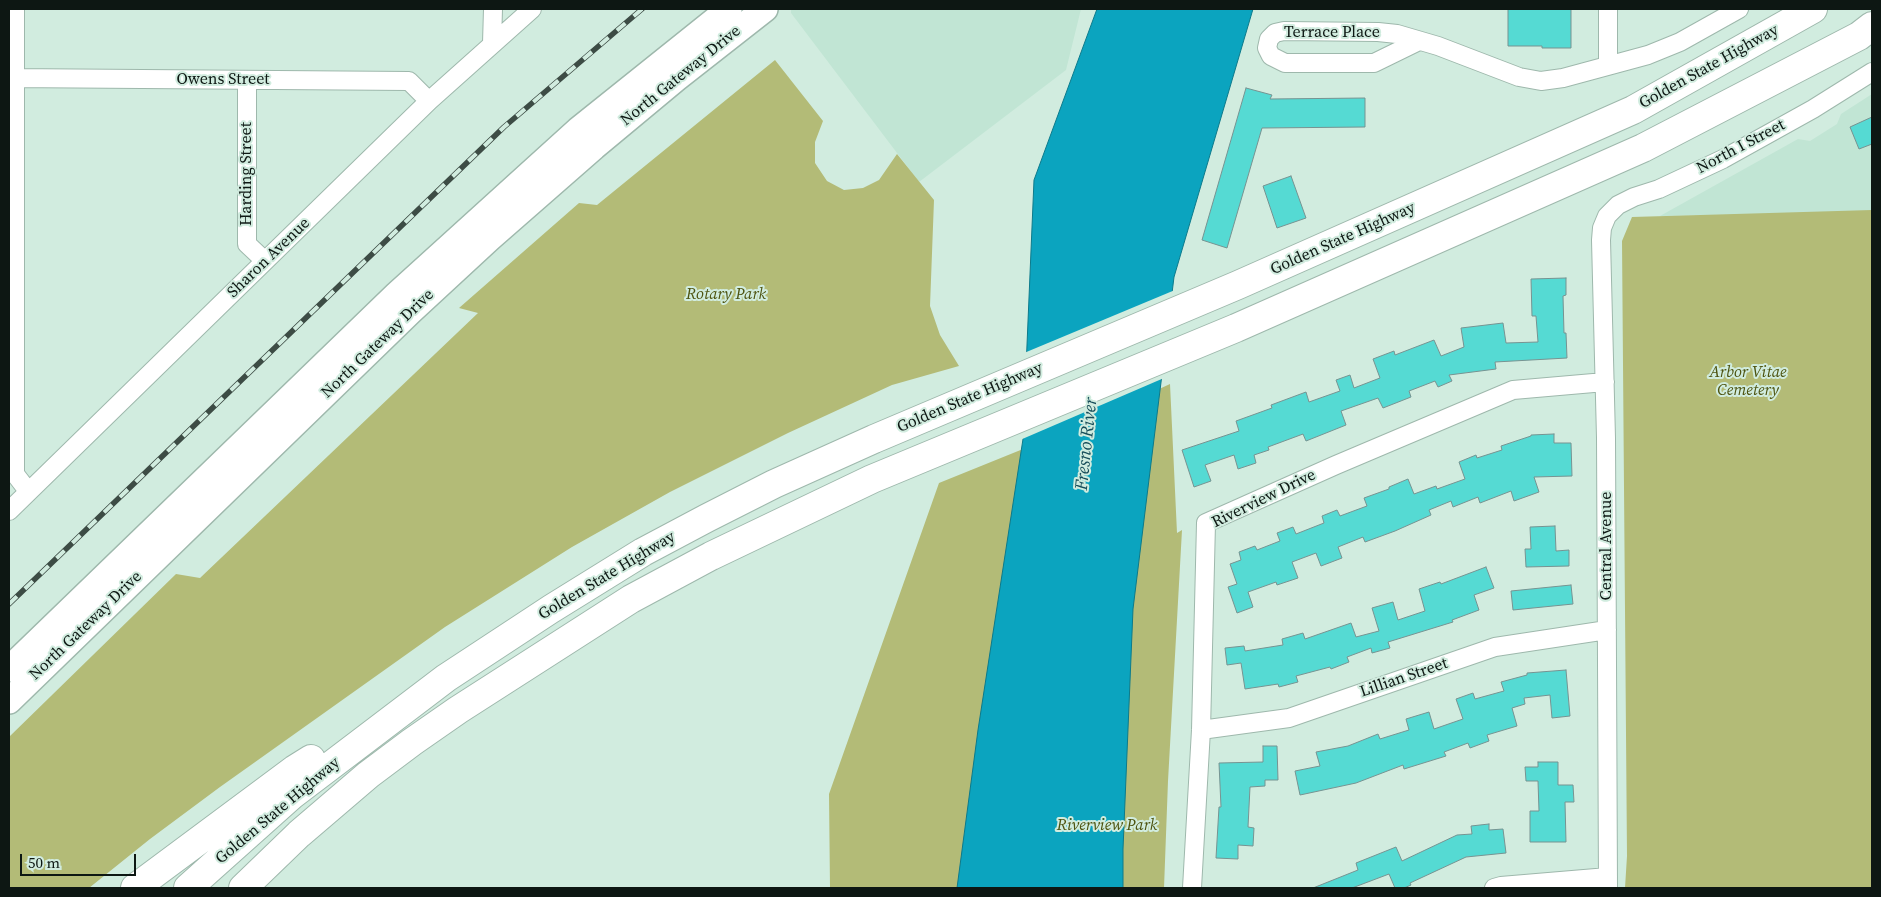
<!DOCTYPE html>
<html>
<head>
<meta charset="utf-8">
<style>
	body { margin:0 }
	#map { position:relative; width:1881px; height:897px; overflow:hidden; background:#d1ecdf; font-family:"Source Serif 4",serif }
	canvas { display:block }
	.frame { position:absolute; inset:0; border:10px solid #0d1713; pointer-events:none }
	.scale { position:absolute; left:20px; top:854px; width:116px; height:22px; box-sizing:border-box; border:2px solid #0d1713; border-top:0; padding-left:6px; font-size:15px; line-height:18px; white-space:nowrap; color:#0d1713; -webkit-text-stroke:4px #d1ecdf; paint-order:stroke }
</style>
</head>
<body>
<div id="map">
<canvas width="1881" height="897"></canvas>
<div class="frame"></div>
<div class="scale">50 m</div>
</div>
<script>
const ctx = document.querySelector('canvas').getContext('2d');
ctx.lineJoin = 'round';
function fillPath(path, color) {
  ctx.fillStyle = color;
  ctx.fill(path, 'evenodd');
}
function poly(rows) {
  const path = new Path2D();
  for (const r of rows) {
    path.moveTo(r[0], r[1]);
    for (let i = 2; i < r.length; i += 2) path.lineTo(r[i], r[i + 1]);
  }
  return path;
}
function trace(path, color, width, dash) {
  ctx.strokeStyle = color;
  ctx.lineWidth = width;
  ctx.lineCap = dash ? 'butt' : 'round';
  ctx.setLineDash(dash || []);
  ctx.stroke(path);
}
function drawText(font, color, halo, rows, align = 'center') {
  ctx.font = font + ' "Source Serif 4",serif';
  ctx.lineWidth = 4;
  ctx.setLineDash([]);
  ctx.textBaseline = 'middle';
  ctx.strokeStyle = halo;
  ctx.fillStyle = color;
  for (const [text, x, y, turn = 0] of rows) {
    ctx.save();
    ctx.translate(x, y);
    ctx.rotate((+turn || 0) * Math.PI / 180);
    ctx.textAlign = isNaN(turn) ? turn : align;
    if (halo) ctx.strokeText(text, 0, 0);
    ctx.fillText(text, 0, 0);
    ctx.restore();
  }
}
fillPath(poly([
	[791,9,1081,9,1066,70,919,182,791,13],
	[1872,94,1872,213,1660,216,1798,139,1810,141,1837,124,1841,114]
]), '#c1e5d4');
fillPath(poly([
	[775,60,823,121,815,142,815,163,827,181,844,190,863,188,879,180,897,154,934,200,930,306,940,335,959,366,892,385,788,433,670,492,572,547,445,627,220,787,150,839,89,888,9,888,9,737,176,574,200,578,478,313,459,308,579,203,597,205],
	[1872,210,1872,888,1625,888,1627,856,1622,241,1632,217],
	[1170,384,1177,533,1182,530,1168,781,1164,888,830,888,829,794,939,483,1075,428]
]), '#b3bb77');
const water = poly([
	[1097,9,1253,9,1174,277,1133,609,1123,849,1123,888,957,888,978,730,1023,439,1034,180,1097,9]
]);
fillPath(water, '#0ba4bf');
trace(water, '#0c7a8b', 1);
fillPath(poly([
	[1175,290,1164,378,1020,440,1024,353]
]), '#d1ecdf');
const building = poly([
	[1508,9,1571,9,1571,48,1542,48,1542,46,1508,46,1508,9],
	[1246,88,1272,95,1270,99,1365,98,1365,127,1262,128,1227,248,1202,240,1246,88],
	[1872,117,1872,144,1859,149,1850,127,1872,117],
	[1291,176,1306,218,1277,228,1263,186,1291,176],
	[1566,278,1566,295,1563,296,1564,333,1566,333,1567,358,1495,362,1496,369,1449,375,1452,381,1438,387,1435,381,1409,391,1411,397,1383,408,1378,398,1341,411,1346,425,1306,441,1303,434,1268,447,1269,450,1254,455,1256,463,1238,469,1234,455,1205,465,1211,481,1194,487,1182,450,1239,431,1236,421,1272,408,1271,405,1306,392,1309,402,1340,391,1336,380,1350,375,1354,388,1380,378,1373,359,1394,351,1395,355,1434,340,1441,356,1464,347,1461,328,1503,323,1506,343,1538,342,1536,316,1532,316,1531,279,1566,278],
	[1554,434,1554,443,1571,443,1572,476,1534,477,1539,492,1514,501,1511,491,1480,503,1478,497,1453,507,1451,501,1429,510,1431,515,1395,531,1365,542,1363,537,1338,547,1342,558,1321,566,1316,553,1292,562,1298,578,1277,585,1276,582,1248,592,1253,607,1237,613,1228,587,1237,584,1230,564,1241,560,1239,552,1255,546,1257,550,1280,541,1277,533,1293,527,1296,534,1324,523,1322,516,1337,510,1340,516,1367,506,1364,498,1389,489,1389,487,1408,479,1414,494,1436,486,1437,489,1465,479,1459,462,1476,455,1477,458,1502,450,1501,446,1531,436,1531,435,1554,434],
	[1555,526,1556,551,1569,550,1569,566,1526,567,1525,549,1531,549,1530,527,1555,526],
	[1486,567,1494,588,1474,595,1479,610,1452,620,1453,622,1388,642,1390,648,1372,653,1371,648,1347,657,1349,662,1331,669,1330,667,1296,676,1298,682,1279,687,1278,684,1245,689,1241,663,1227,665,1225,648,1244,646,1245,651,1283,645,1282,639,1303,633,1305,639,1351,623,1356,637,1379,631,1372,608,1393,602,1398,620,1425,611,1419,589,1440,582,1441,584,1486,567],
	[1571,585,1573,604,1513,610,1511,591,1571,585],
	[1566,670,1570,716,1552,718,1550,695,1524,698,1525,704,1512,708,1517,726,1487,735,1489,741,1470,748,1468,743,1444,752,1446,756,1404,769,1403,765,1356,783,1300,795,1295,771,1320,766,1316,752,1348,746,1378,734,1380,739,1409,730,1406,719,1429,712,1434,729,1463,719,1456,699,1473,693,1475,699,1504,691,1501,682,1527,675,1527,673,1566,670],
	[1263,746,1277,746,1278,780,1265,780,1265,786,1250,787,1248,827,1254,828,1253,846,1238,845,1238,859,1216,858,1219,807,1221,807,1219,763,1263,762,1263,746],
	[1538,762,1558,762,1558,785,1573,785,1574,802,1565,802,1566,842,1530,842,1530,811,1539,811,1538,781,1526,781,1525,767,1538,767,1538,762],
	[1489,824,1489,830,1503,829,1506,853,1466,857,1410,883,1411,885,1404,888,1395,888,1389,874,1352,888,1313,888,1358,870,1356,863,1396,847,1402,861,1457,835,1472,834,1471,826,1489,824]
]);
fillPath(building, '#55dad3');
trace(building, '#769391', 1);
const street = poly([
	[15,9,15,474,28,491],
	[1608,9,1608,65],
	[1419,41,1374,63,1285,63,1271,56,1267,48,1269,39,1275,33,1284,31,1378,32,1397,34,1438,46,1519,77,1541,81,1563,78,1648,55,1680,42,1739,9],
	[492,43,493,9],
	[9,78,409,81,429,101],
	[247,80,247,244,265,261],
	[9,511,429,101,532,9],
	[1201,730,1289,718,1495,647,1607,630],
	[1192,888,1201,730,1206,523,1336,465,1513,390,1605,382],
	[1494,888,1501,886,1608,877],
	[1608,888,1606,438,1601,240,1602,228,1607,216,1618,205,1634,197,1659,189,1723,159,1813,109,1872,72]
]);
const secondary = poly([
	[9,669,397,294,578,130,729,9],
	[9,701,411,311,490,238,594,147,677,78,765,9]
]);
const highway = poly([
	[135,888,295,769,311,759],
	[188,888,292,795,446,678,551,609,643,552,707,518,774,484,874,439,1238,285,1633,110,1813,9],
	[243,888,299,834,368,775,412,742,458,710,631,599,711,556,872,479,1236,328,1643,148,1859,36,1872,26]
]);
trace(street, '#9eb8ac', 20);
trace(secondary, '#9eb8ac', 28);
trace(highway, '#9eb8ac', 30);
trace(street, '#fff', 18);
trace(secondary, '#fff', 25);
trace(highway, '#fff', 28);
const rail = poly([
	[9,604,504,127,642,9]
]);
trace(rail, '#3d4c45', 5.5);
trace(rail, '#d1ecdf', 4, [11]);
drawText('16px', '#0d1713', '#d1ecdf', [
	["Terrace Place",1332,33],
	["Golden State Highway",1709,67,-29],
	["North Gateway Drive",681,76,-39],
	["Owens Street",223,80],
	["North I Street",1741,147,-28],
	["Harding Street",247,174,-90],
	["Golden State Highway",1343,239,-24],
	["Sharon Avenue",269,258,-44],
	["North Gateway Drive",378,344,-44],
	["Golden State Highway",970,398,-23],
	["Riverview Drive",1264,499,-26],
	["Central Avenue",1607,546,-90],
	["Golden State Highway",607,576,-31],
	["North Gateway Drive",86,626,-44],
	["Lillian Street",1404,678,-19],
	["Golden State Highway",278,811,-40]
]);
drawText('italic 16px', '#4d530f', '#d1ecdf', [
	["Rotary Park",726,295],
	["Arbor Vitae",1748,373],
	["Cemetery",1748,391],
	["Riverview Park",1107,826]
]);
drawText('italic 18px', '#174d59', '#d1ecdf', [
	["Fresno River",1087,444,-84]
]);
</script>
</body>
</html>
